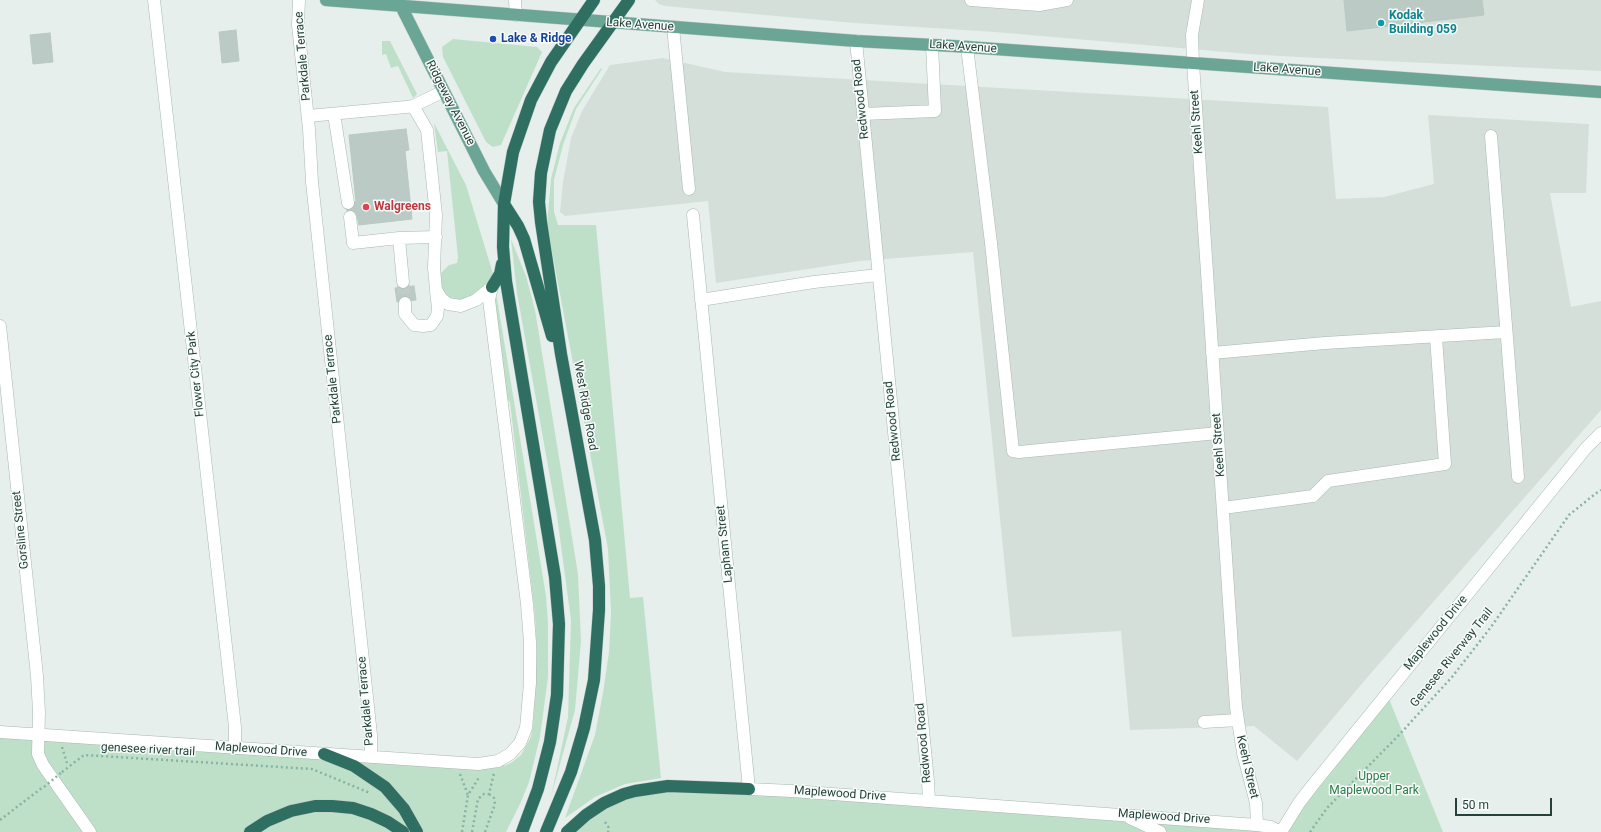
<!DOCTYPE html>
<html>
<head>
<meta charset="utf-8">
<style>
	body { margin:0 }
	#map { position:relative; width:1601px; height:832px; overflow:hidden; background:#e6efeb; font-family:Roboto,sans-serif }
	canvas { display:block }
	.scale { position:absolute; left:1455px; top:798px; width:97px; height:18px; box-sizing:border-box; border:2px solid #24423a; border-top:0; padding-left:5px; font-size:12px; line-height:14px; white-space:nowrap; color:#24423a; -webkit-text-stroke:3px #f7fbf9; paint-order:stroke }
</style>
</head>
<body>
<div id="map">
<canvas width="1601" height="832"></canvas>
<div class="scale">50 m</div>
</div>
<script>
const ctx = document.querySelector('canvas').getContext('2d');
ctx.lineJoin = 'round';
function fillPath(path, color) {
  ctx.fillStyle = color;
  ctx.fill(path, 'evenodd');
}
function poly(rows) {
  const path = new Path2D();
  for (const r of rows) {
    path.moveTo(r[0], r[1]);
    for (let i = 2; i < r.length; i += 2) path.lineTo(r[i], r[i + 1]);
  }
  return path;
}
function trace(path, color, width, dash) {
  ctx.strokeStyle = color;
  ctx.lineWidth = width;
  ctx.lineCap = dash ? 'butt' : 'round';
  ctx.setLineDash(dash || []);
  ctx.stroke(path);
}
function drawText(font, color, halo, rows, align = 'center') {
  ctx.font = font + ' Roboto,sans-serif';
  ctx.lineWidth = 3;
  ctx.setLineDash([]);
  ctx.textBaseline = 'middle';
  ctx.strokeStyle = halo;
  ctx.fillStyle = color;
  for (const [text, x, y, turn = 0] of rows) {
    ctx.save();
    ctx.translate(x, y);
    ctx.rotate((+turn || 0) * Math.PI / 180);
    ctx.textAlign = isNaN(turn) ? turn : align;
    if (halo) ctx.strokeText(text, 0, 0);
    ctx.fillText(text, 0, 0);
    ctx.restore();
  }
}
fillPath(poly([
	[655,0,1601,0,1601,71,1297,57,1249,54,995,32,854,23,665,6,659,4],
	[663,58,725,72,1328,107,1336,199,1384,197,1434,184,1428,115,1589,124,1586,193,1550,193,1571,307,1601,301,1601,410,1365,680,1297,761,1254,726,1130,730,1121,631,1012,637,973,252,860,261,716,283,708,201,565,216,560,212,563,182,571,138,582,111,610,65]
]), '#d4dfda');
fillPath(poly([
	[453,39,537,47,542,52,501,145,493,147,486,142,443,57,442,47],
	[382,41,390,41,417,94,413,98,398,66,391,68,386,54,382,55],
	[601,68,602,69,576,109,563,145,554,180,554,212,558,225,596,225,630,598,643,597,661,778,625,784,595,797,565,818,595,735,603,693,609,652,611,612,608,549,547,225,551,179,560,143,574,108],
	[434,123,466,185,494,277,478,293,469,300,448,300,442,294,440,274,449,265,457,263,458,257,447,151,438,152],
	[511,239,526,276,535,310,578,574,581,641,575,710,551,797,568,717,571,620,557,516,517,293],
	[495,298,497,298,546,596,548,623,548,677,540,737,529,782,521,802,506,832,0,832,0,732,478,764,506,757,504,766,511,763,521,755,531,737,533,726,537,654,535,616,510,402,506,399],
	[1387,694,1443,832,567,832,595,809,658,786,1281,832]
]), '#bfe0c8');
const building = poly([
	[1344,0,1482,0,1484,15,1347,31,1344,0],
	[236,30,239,61,222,63,219,32,236,30],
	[50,33,53,62,33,64,30,35,50,33],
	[406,129,409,150,405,151,412,219,359,225,357,216,348,217,346,203,356,202,349,135,406,129],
	[414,286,416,300,397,302,395,288,414,286]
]);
fillPath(building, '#bbcac4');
trace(building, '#b8c9c2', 1);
trace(poly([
	[403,282,405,303]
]), '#bfccc8', 12, [12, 6]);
const minor = poly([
	[154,0,235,727,235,748],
	[299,0,298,25,309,129,312,182,371,735,371,757],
	[515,0,516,15],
	[971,0,1039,5,1067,0],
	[1198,0,1192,35,1193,63,1236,707,1243,753,1256,803,1257,825],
	[673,27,689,189],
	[856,41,928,781,929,801],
	[967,47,991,243,1013,451,1019,452,1218,433],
	[413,106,427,130,436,215,434,268,436,290,441,298,448,304,461,306,476,300,492,287],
	[334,114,348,203],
	[863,114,935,111,932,45],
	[308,116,406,107,413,106,444,91],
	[1491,136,1518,477],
	[693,215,749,789,792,791,1257,825,1271,827,1281,832],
	[350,217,353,243,399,238,436,237],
	[399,238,403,282],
	[701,300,814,282,878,275],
	[405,303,405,314,414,325,423,326,431,325,437,316,438,308,436,291],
	[0,326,37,676,39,712,38,754,43,765,90,832],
	[1212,353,1325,343,1506,332],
	[1223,508,1313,496,1328,481,1445,464,1436,337],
	[1204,722,1238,720],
	[0,732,478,764,498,761,510,754,520,743,526,728,530,683,530,642,527,604,489,300,492,287],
	[1130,818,1160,832],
	[1281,832,1299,803,1312,786,1586,448,1601,433]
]);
const major = poly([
	[326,0,856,41,953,46,1601,92],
	[401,6,484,171,504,204]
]);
const highway = poly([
	[504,204,518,226,524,239,552,336],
	[492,287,500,274,502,264],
	[324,754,354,766,385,787,404,809,417,832],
	[250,832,267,821,291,811,315,806,332,806,353,808,371,814,388,822,403,832],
	[522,832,538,789,550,742,557,695,559,624,555,577,506,281,503,247,504,204,513,152,531,100,551,62,594,0],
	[546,832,571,772,584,728,594,680,599,610,599,586,595,540,561,354,541,222,539,202,541,173,550,130,566,91,583,64,629,0],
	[567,832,586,815,604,803,624,794,635,791,668,786,749,789]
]);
trace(minor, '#a8b8b2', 13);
trace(major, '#c2cac8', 13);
trace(highway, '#c2cac8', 13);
trace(poly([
	[62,747,67,763],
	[62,772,84,755,312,769,370,793],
	[460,774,468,795],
	[0,820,43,787],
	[605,822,609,828,608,832],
	[462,832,468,795,480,776],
	[472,832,478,799,484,794,489,794,494,773],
	[485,832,495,804,494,798,489,794],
	[1310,832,1327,808,1399,735,1452,677,1491,627,1569,515,1595,494,1601,490]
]), '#86b3a5', 2.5, [2, 3]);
trace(minor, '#fff', 12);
trace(major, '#6aa596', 12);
trace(highway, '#2f6f62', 12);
trace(poly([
	[44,787,62,772]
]), '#86b3a5', 2.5, [2, 3]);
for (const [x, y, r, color] of [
	[1381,23,4,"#0f9aa8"],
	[493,39,4,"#1a4fb4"],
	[366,207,4,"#e0444e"]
]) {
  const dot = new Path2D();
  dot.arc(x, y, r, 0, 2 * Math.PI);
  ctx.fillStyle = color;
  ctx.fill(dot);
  trace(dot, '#f7fbf9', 1.5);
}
drawText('bold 12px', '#0d838f', '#f7fbf9', [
	["Kodak",1389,16],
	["Building 059",1389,30]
], 'left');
drawText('12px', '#24423a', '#f7fbf9', [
	["Lake Avenue",640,25,4],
	["Lake Avenue",963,47,4],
	["Parkdale Terrace",303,56,-95],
	["Lake Avenue",1287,70,4],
	["Redwood Road",861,99,-96],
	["Ridgeway Avenue",450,103,63],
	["Keehl Street",1197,122,-94],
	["Flower City Park",196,374,-96],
	["Parkdale Terrace",333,379,-96],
	["West Ridge Road",585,406,80],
	["Redwood Road",893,421,-96],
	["Keehl Street",1219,445,-94],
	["Gorsline Street",21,530,-96],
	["Lapham Street",725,544,-96],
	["Maplewood Drive",1436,633,-51],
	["Genesee Riverway Trail",1452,658,-51],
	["Parkdale Terrace",366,701,-95],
	["Redwood Road",924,743,-95],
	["genesee river trail",148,750,3],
	["Maplewood Drive",261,750,4],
	["Keehl Street",1247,767,77],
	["Maplewood Drive",840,794,4],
	["Maplewood Drive",1164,817,4]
]);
drawText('bold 12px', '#164399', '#f7fbf9', [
	["Lake & Ridge",501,39]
], 'left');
drawText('bold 12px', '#be3a42', '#f7fbf9', [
	["Walgreens",374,207]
], 'left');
drawText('12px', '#2d7a4b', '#f7fbf9', [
	["Upper",1374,777],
	["Maplewood Park",1374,791]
]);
</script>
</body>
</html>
